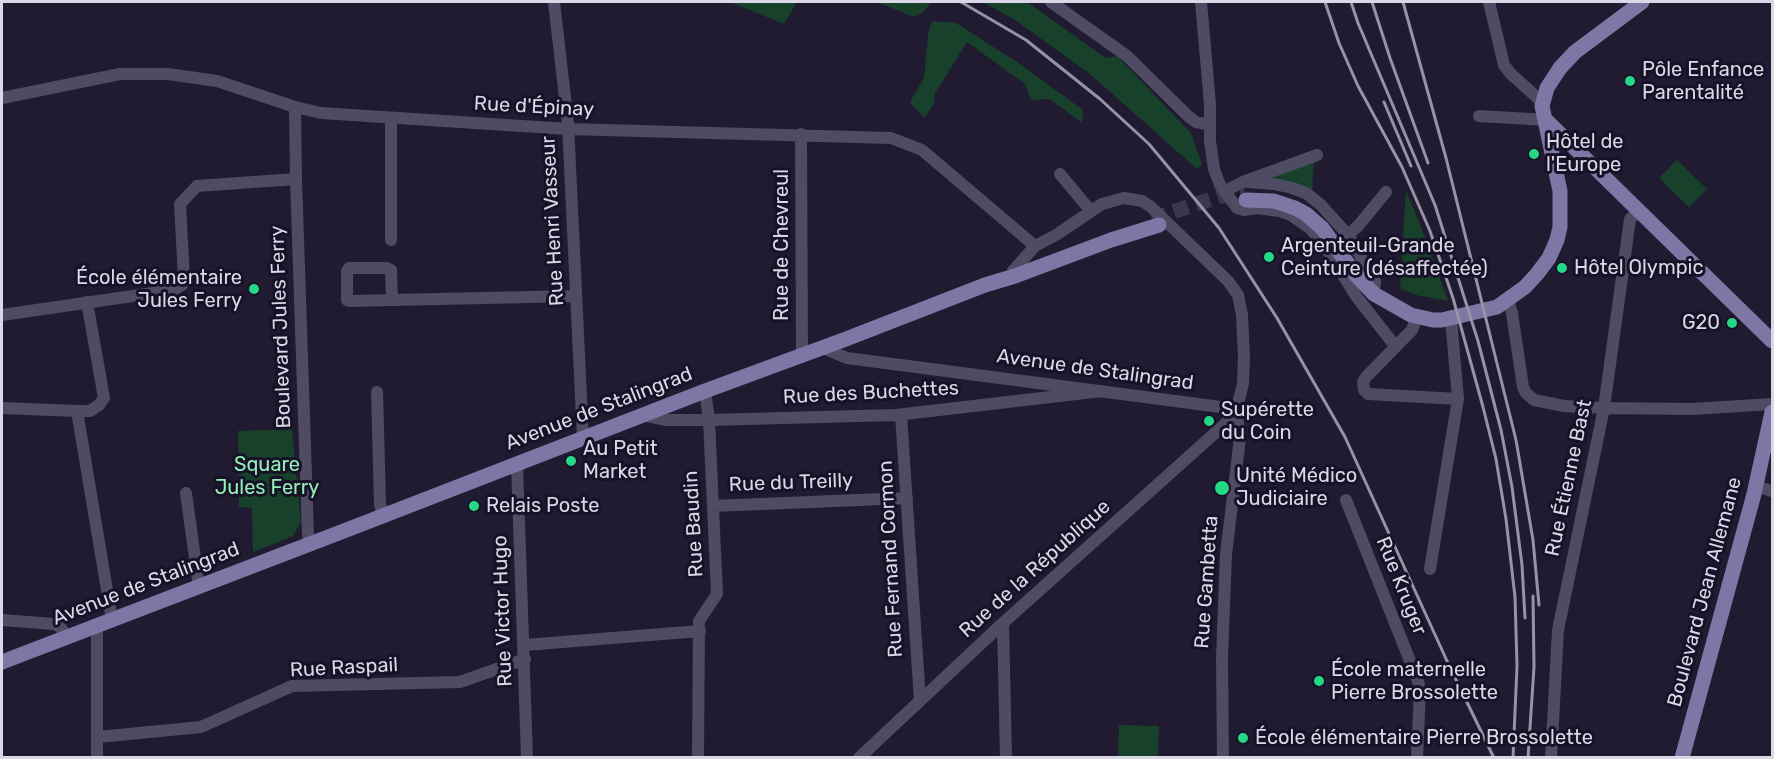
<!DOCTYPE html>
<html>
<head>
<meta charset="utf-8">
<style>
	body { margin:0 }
	#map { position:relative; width:1774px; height:759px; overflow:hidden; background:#201b31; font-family:Rubik,sans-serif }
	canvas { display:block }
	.frame { position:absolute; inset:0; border:3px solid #dad8e7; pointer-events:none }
</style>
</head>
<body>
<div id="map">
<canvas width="1774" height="759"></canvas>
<div class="frame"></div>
</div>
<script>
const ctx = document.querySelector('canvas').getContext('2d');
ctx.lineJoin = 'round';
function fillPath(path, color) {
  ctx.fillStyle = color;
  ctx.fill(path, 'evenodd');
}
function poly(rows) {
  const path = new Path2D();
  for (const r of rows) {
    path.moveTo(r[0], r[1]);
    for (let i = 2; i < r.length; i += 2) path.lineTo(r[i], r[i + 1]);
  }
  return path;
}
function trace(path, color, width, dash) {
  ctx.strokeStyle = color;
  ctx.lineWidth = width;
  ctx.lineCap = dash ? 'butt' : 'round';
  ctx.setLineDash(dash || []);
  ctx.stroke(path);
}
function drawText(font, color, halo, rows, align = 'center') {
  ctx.font = font + ' Rubik,sans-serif';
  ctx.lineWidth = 6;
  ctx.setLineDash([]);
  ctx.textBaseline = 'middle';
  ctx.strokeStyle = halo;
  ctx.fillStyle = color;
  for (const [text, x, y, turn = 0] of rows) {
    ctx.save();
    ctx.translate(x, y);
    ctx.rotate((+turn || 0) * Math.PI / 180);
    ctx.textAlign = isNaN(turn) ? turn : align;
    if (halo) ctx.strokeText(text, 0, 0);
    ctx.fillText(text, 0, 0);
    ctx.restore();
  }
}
fillPath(poly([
	[730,2,797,2,784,24],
	[877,2,924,2,930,4,923,12,914,17],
	[983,2,1027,2,1106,58,1117,56,1191,133,1202,164,1197,169,1090,74,1015,20],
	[932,21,956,23,1017,62,1083,110,1082,123,1050,99,1031,100,1025,84,967,42,935,93,934,104,924,118,910,102,924,78,928,35],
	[1677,160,1707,189,1689,207,1659,178],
	[1314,161,1312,193,1275,178,1276,175],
	[1406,190,1425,237,1448,301,1416,295,1400,288],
	[292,429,301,522,293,536,253,552,252,508,239,507,238,431],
	[1119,725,1159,726,1158,757,1118,757]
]), '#17412a');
trace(poly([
	[1152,219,1221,196,1245,194]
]), '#3c374c', 15, [15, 8]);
trace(poly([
	[554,2,568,124,583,439],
	[1051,2,1127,56,1188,116,1196,122,1209,125],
	[1201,2,1210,104,1210,141,1214,169,1220,185,1237,208,1244,210,1257,208,1280,211,1291,215,1311,229,1330,254,1356,296,1396,347],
	[1489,2,1504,65,1511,74,1542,102],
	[2,98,120,74,168,74,217,81,295,107,321,113,568,129,891,138,922,150,1035,246],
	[295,107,296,179,308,535,312,544],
	[1479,116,1546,120],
	[391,118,391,240],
	[801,134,802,355],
	[1060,174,1090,210],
	[1247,182,1274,184,1292,188,1306,193,1321,205,1348,235,1375,281,1375,285,1372,287],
	[1225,191,1243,182,1317,155],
	[1348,235,1358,226,1386,192],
	[392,300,391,270,387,268,349,268,347,271,347,300,350,301,392,300,576,296],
	[1508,300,1512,313,1523,387,1526,393,1534,400,1564,406,1604,408,1692,409,1772,404],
	[87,302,104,398,99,405,90,411,77,411,112,620],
	[2,315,174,290,182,285,184,279,180,204,197,186,296,179],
	[1417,317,1412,330,1366,377,1363,382,1364,390,1368,394,1458,399,1451,319],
	[823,348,847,358,1236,409],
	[377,392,380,504,383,516],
	[2,408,77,411],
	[642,415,667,420,709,420,896,415,1102,391],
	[901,415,920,701],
	[517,464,527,758],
	[1756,486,1772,491],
	[186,493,199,587],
	[1346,500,1418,681,1420,690,1417,758],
	[713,506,907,498],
	[1430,569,1458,399],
	[2,620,54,624,60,627,67,637],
	[1003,623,1006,758],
	[525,645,700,631],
	[98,737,201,727,292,686,460,682,525,659],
	[97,758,97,625],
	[698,758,699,621,717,594,709,420,705,391],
	[859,758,1003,623,1224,425,1236,409,1240,396,1243,383,1244,357,1242,315,1238,295,1228,281,1150,206,1142,201,1124,198,1102,204,1056,235,1035,246,1013,271],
	[1223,758,1222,658,1226,554,1240,438,1236,409],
	[1551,758,1558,630,1604,408,1630,219,1639,211]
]), '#4f4b63', 12);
trace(poly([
	[1546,120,1772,341],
	[1246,200,1274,201,1295,208,1306,214,1322,228,1356,275,1374,294,1411,315,1433,320,1442,320,1497,307,1525,287,1537,274,1549,258,1557,240,1560,227,1560,191,1542,106,1547,88,1560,68,1575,52,1642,2],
	[2,662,349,529,705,391,846,339,985,285,1015,276,1111,240,1159,225],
	[1682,758,1754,494,1772,412]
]), '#7f76a6', 15);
trace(poly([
	[961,2,1026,40,1100,99,1149,144,1219,228,1277,318,1345,437,1447,661,1494,758],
	[1325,2,1339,43,1358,86,1402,167,1430,231,1453,298,1483,407,1496,459,1506,519,1515,597,1517,666,1513,758],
	[1351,2,1358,23,1435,205,1478,341,1501,430,1512,487,1522,565,1525,618],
	[1372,2,1390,58,1428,163],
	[1403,2,1446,158,1516,440,1533,540,1539,605],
	[1384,102,1411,166],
	[1528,758,1534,667,1533,596]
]), '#9693a4', 3);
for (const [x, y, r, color] of [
	[1630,81,6,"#25d886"],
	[1534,154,6,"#25d886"],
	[1269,257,6,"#25d886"],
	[1562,268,6,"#25d886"],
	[254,289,6,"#25d886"],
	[1732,323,6,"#25d886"],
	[1209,421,6,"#25d886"],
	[571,461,6,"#25d886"],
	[1222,488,8,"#25d886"],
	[474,506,6,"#25d886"],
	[1319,681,6,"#25d886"],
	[1243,738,6,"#25d886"]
]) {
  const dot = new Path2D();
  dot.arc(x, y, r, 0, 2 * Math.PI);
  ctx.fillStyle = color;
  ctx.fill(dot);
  trace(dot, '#171227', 2);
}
drawText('20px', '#dad8e7', '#171227', [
	["Pôle Enfance",1642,70],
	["Parentalité",1642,93],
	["Hôtel de",1546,142],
	["l'Europe",1546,165],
	["Argenteuil-Grande",1281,246],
	["Ceinture (désaffectée)",1281,269],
	["Hôtel Olympic",1574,268],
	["École élémentaire",242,278,"right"],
	["Jules Ferry",242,301,"right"],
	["G20",1720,323,"right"],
	["Supérette",1221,410],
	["du Coin",1221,433],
	["Au Petit",583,449],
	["Market",583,472],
	["Unité Médico",1236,476],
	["Judiciaire",1236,499],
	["Relais Poste",486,506],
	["École maternelle",1331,670],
	["Pierre Brossolette",1331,693],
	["École élémentaire Pierre Brossolette",1255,738]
], 'left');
drawText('20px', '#dad8e7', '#171227', [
	["Rue d'Épinay",534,107,3],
	["Rue Henri Vasseur",553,221,-93],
	["Rue de Chevreul",782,245,-90],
	["Boulevard Jules Ferry",281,327,-92],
	["Avenue de Stalingrad",1095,370,8],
	["Rue des Buchettes",871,393,-3],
	["Avenue de Stalingrad",599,409,-21],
	["Rue Étienne Bast",1569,478,-78],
	["Rue du Treilly",791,483,-2],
	["Rue Baudin",694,524,-93],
	["Rue Fernand Cormon",891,559,-93],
	["Rue de la République",1035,569,-42],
	["Rue Gambetta",1207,582,-86],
	["Avenue de Stalingrad",146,584,-21],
	["Rue Kruger",1401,586,68],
	["Boulevard Jean Allemane",1705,592,-75],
	["Rue Victor Hugo",503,611,-92],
	["Rue Raspail",344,668,-3]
]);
drawText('20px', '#94eeb7', '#171227', [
	["Square",267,465],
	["Jules Ferry",267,488]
]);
</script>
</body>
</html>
